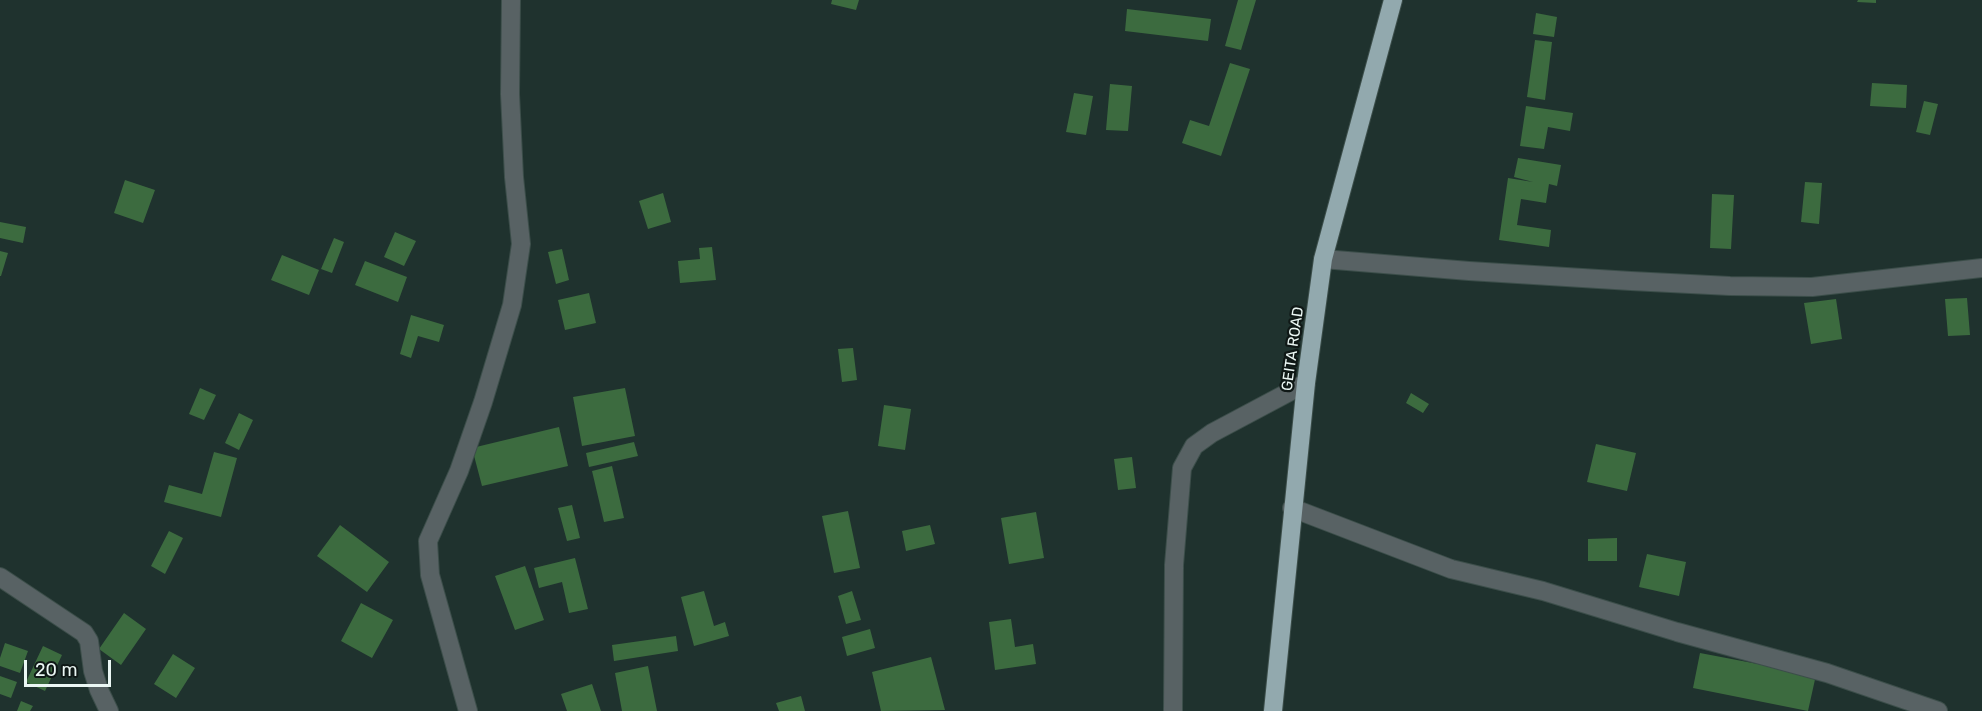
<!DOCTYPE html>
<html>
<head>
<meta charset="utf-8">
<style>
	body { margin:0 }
	#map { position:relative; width:1982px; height:711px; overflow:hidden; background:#1f322e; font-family:Rubik,sans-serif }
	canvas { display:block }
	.scale { position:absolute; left:24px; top:660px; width:87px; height:27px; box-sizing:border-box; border:3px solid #ebf7f4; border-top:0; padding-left:8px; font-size:18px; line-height:21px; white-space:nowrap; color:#ebf7f4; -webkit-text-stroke:4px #0f1816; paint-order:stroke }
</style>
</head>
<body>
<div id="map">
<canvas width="1982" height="711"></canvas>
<div class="scale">20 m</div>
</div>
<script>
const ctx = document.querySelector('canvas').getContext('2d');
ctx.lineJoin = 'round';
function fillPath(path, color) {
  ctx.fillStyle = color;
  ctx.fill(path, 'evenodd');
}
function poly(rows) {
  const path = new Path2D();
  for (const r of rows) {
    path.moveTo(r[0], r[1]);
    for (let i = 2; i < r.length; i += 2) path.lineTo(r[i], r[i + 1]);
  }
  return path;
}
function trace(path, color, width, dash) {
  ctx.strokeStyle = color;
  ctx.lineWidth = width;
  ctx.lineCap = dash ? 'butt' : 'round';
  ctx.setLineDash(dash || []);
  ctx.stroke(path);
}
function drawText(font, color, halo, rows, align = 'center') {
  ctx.font = font + ' Rubik,sans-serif';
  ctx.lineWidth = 4.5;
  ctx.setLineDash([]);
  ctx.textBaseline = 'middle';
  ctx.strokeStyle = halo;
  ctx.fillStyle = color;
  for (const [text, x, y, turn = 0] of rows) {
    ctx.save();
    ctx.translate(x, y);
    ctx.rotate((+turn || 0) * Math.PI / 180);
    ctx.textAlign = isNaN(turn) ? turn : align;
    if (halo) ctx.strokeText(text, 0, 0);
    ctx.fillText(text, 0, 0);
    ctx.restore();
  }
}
fillPath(poly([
	[832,0,859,0,856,10,831,4],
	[1238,0,1256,0,1241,50,1225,46],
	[1858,0,1876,0,1876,3,1857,2],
	[1127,9,1211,19,1208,41,1125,31],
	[1536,13,1557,17,1554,37,1533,34],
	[1535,40,1552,42,1545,100,1527,97],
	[1230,63,1250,69,1221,156,1182,143,1190,120,1209,126],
	[1872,83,1907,85,1906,108,1870,106],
	[1110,84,1132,86,1128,131,1106,130],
	[1074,93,1093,96,1086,135,1066,132],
	[1924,101,1938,104,1930,135,1916,132],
	[1526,106,1573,113,1570,131,1548,127,1544,149,1520,146],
	[1518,158,1561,165,1557,186,1549,184,1546,203,1521,199,1517,225,1551,230,1549,247,1499,240,1508,178,1533,182,1514,177],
	[125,180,155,190,143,223,114,213],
	[1805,182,1822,183,1819,224,1801,222],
	[663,193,671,222,648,229,639,201],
	[1712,194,1734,195,1731,249,1710,248],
	[0,222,26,227,23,243,0,238],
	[395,232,416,241,404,266,384,257],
	[334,238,344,242,332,273,321,269],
	[712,247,716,280,680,283,678,261,700,259,699,248],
	[562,249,569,280,556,284,548,252],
	[0,251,8,253,1,276,0,276],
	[282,255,319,270,309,295,271,280],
	[365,261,407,277,398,302,355,285],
	[589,293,596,323,565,330,558,300],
	[1967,298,1970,335,1948,336,1945,299],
	[1836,299,1842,339,1811,344,1804,303],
	[411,315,444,325,439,342,418,336,411,358,400,354],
	[853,348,857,380,842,382,838,349],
	[200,388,216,395,204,420,189,414],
	[625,388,635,436,582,446,573,397],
	[1411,393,1429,404,1423,413,1406,403],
	[884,405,911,409,905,450,878,446],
	[239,413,253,420,239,450,225,443],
	[559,427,568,466,482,486,472,448],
	[634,442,638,456,589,467,586,453],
	[1596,444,1636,453,1627,491,1587,482],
	[214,452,237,458,221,517,164,502,169,485,202,494],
	[1132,457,1136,488,1118,490,1114,459],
	[612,466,624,518,604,522,592,471],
	[572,505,580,538,567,541,558,508],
	[848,511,860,568,834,573,822,516],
	[1036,512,1044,558,1009,564,1001,518],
	[340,525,389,562,367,592,317,556],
	[930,525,935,544,906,551,902,531],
	[169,531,183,538,165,574,151,566],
	[1617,538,1617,561,1588,561,1588,539],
	[1647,554,1686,562,1679,596,1639,587],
	[575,558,588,609,569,613,562,582,539,588,534,568],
	[525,566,544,620,515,630,495,576],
	[704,591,714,626,725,622,729,636,694,646,681,597],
	[852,591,861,620,846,624,838,596],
	[361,603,393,620,372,658,341,641],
	[124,613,146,629,121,665,99,649],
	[1011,619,1015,647,1033,644,1036,664,995,670,989,622],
	[870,629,875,648,847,656,842,637],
	[676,636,678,651,614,661,612,645],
	[5,643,28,651,20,673,0,666,0,658],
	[43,646,62,655,45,691,26,682],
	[1700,653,1816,675,1808,711,1693,688],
	[173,654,195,668,176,698,154,684],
	[931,657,945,710,881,711,872,672],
	[648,666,657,711,622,711,615,673],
	[0,676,17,682,11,698,0,694],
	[592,684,601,711,567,711,561,694],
	[801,696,805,711,779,711,776,703],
	[21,701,33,706,30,711,17,711]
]), '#3c6b3f');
const minor = poly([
	[1323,259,1469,271,1631,281,1730,286,1812,287,1982,268],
	[1292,508,1451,569,1543,591,1677,632,1827,673,1938,711],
	[0,577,84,633,89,641,93,671,99,690,109,711],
	[468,711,430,575,428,541,459,471,483,402,512,305,521,244,514,177,510,94,511,0],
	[1173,711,1174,565,1182,468,1194,446,1212,433,1306,383]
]);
const highway = poly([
	[1273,711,1306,383,1323,259,1393,0]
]);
trace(minor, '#3c4e4a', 20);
trace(highway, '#3c4e4a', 20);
trace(minor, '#586264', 18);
trace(highway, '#92a9ae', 18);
drawText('15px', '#ebf7f4', '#0f1816', [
	["GEITA ROAD",1293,349,-82]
]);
</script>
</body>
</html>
